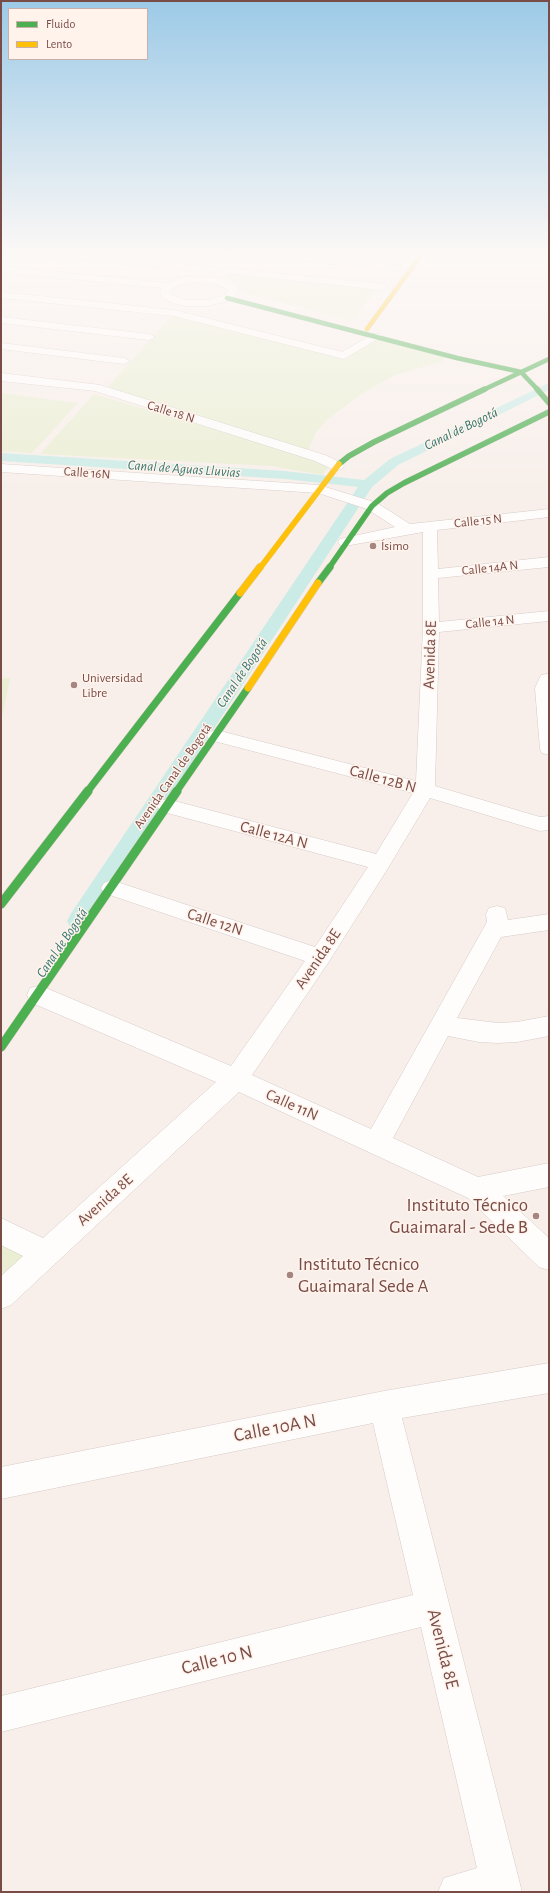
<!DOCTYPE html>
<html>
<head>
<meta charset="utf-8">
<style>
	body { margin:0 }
	#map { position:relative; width:550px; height:1893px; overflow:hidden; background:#f8efea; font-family:"Alegreya Sans",sans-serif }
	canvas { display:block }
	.frame { position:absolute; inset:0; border:2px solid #794c47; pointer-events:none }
	.legend { position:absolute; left:8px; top:8px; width:140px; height:52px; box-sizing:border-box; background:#fff3ec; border:1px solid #c9b0aa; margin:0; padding:5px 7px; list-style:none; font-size:12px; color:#794c47 }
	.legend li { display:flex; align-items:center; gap:8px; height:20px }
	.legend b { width:20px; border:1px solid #c9b0aa }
</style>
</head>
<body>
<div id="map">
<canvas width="550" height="1893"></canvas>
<div class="frame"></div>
<ul class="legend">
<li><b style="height:5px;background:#4caf50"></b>Fluido</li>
<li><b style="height:5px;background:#ffc107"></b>Lento</li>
</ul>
</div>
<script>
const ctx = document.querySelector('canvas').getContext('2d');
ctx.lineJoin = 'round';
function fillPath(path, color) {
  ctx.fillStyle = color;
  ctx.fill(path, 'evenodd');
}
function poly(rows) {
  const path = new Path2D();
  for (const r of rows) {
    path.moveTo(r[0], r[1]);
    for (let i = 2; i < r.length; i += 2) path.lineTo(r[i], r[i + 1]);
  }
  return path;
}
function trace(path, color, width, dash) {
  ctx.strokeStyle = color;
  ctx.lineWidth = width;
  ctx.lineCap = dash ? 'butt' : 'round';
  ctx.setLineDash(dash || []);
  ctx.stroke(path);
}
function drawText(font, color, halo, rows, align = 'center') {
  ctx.font = font + ' "Alegreya Sans",sans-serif';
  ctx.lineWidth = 3;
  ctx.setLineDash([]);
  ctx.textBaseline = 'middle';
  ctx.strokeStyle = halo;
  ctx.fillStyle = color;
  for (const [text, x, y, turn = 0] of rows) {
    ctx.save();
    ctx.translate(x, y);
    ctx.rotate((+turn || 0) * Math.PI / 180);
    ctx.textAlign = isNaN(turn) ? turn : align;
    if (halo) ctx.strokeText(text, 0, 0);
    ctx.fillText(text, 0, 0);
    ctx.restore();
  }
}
fillPath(poly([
	[228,273,377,289,352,321,244,293,242,286,239,283,225,279],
	[172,315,344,358,377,338,445,357,443,361,395,375,361,394,328,419,316,432,308,450,107,388],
	[1,393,78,403,32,453,1,451],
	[94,394,320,460,329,467,322,475,272,466,40,454],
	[10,678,1,722,1,679],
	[1,1238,30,1253,1,1281]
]), '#eaeed3');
fillPath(poly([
	[549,383,549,390,398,465,372,487,84,927,77,929,70,927,67,921,70,915,358,487,285,479,1,461,1,453,285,471,364,480,390,459,549,383]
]), '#caebe6');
const street = poly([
	[8,250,41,250,215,267,220,270,215,273,13,253,8,250],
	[211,250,236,250,237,251,232,254,216,253,211,250],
	[240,250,398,265,403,268,398,271,243,255,238,252,240,250],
	[1,266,167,283,184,277,218,278,236,285,238,291,231,300,208,306,185,306,172,303,161,297,160,291,162,288,1,272,1,266],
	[195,282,216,284,227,289,228,291,223,296,208,300,185,300,170,294,172,288,186,283,195,282],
	[227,268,383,284,388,287,383,290,224,273,222,271,224,269,227,268],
	[1,292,174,310,342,352,373,334,381,334,382,336,344,359,174,316,1,298,1,292],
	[1,317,149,334,155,337,149,340,1,323,1,317],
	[1,343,124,358,130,361,124,364,1,349,1,343],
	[1,373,100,385,325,455,342,463,344,466,342,469,337,470,332,469,315,461,95,391,1,381,1,373],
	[1,464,319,485,377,503,410,524,549,509,549,517,437,530,438,569,549,557,549,567,438,578,439,622,549,611,549,621,439,632,435,786,540,817,549,816,549,830,540,831,430,798,388,868,328,963,252,1075,371,1129,487,922,486,914,489,908,497,906,505,908,508,920,549,914,549,930,501,937,457,1018,498,1023,517,1022,549,1016,549,1036,517,1042,498,1043,479,1042,448,1036,393,1138,478,1177,549,1163,549,1187,503,1196,549,1238,549,1270,539,1267,468,1198,239,1092,11,1305,1,1309,1,1276,23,1256,1,1245,1,1218,43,1238,216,1082,30,1002,27,995,30,988,38,986,46,988,231,1066,305,961,104,893,101,888,104,883,111,880,315,947,368,867,160,811,157,806,160,801,167,799,376,854,413,793,210,740,207,736,210,732,216,730,416,781,423,628,423,532,345,546,340,545,338,542,340,539,395,527,367,509,318,493,1,472,1,464],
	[547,674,549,674,549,755,542,753,540,749,535,688,541,675,547,674],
	[549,1363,549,1393,402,1418,522,1892,438,1892,444,1878,477,1868,421,1627,1,1732,1,1696,413,1595,373,1423,1,1499,1,1467,384,1391,549,1363]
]);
const fastFar3 = poly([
	[227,298,457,358,521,372,538,390],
	[483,390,549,359]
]);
const fastFar2 = poly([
	[537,389,549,403],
	[339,464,349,456,374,442,485,389],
	[329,568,372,506,387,493,404,483,549,412]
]);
const fastFar1 = poly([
	[318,583,330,567],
	[87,792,240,593],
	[176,792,248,688]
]);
const fast = poly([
	[1,904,88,791],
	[1,1047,177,791]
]);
const slowFar2 = poly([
	[367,329,425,250]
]);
const slowFar1 = poly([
	[260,568,339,464]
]);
const slow = poly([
	[240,593,260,567],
	[248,688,318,583]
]);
trace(street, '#d6cac7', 1);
trace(fastFar3, '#d9ccc8', 5);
trace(fastFar2, '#d9ccc8', 6);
trace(fastFar1, '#d9ccc8', 8);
trace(fast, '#d9ccc8', 10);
trace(slowFar2, '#d9ccc8', 5);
trace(slowFar1, '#d9ccc8', 6);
trace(slow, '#d9ccc8', 8);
fillPath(street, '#fefdfc');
trace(fastFar3, '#4caf50', 4.5);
trace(fastFar2, '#4caf50', 5.5);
trace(fastFar1, '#4caf50', 7);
trace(fast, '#4caf50', 9);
trace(slowFar2, '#ffc107', 4.5);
trace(slowFar1, '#ffc107', 5.5);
trace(slow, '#ffc107', 7);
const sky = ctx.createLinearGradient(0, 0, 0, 515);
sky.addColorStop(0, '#9ccae7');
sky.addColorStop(0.49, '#fcf8f6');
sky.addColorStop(1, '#fcf8f600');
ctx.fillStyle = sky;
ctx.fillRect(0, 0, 550, 515);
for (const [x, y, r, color] of [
	[373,546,4,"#a58580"],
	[74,685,4,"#a58580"],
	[536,1216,4,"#a58580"],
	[290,1275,4,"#a58580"]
]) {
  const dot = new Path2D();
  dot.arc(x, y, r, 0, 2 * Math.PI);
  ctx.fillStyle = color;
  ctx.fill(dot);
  trace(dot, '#fff3ec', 1.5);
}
drawText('13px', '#794c47', '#fff3ec', [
	["Calle 18 N",171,412,17],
	["Calle 16N",87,473,4],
	["Calle 15 N",478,521,-6],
	["Calle 14A N",490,568,-6],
	["Calle 14 N",490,622,-6],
	["Avenida Canal de Bogotá",173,776,-55]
]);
drawText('13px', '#794c47', '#fff3ec', [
	["Ísimo",381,546],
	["Universidad",82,678],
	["Libre",82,693]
], 'left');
drawText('italic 14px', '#377872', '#fff3ec', [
	["Canal de Bogotá",461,429,-26],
	["Canal de Aguas Lluvias",184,469,4],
	["Canal de Bogotá",242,673,-56],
	["Canal de Bogotá",62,943,-56]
]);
drawText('16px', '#794c47', '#fff3ec', [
	["Avenida 8E",430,655,-88],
	["Calle 12B N",383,779,15],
	["Calle 12A N",274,835,15],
	["Calle 12N",215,922,18],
	["Avenida 8E",318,959,-56],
	["Calle 11N",292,1105,24],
	["Avenida 8E",105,1200,-42]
]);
drawText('19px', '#794c47', '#fff3ec', [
	["Instituto Técnico",528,1205],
	["Guaimaral - Sede B",528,1227],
	["Instituto Técnico",298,1264,"left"],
	["Guaimaral Sede A",298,1286,"left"]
], 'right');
drawText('19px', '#794c47', '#fff3ec', [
	["Calle 10A N",275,1428,-11],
	["Avenida 8E",443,1649,76],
	["Calle 10 N",217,1660,-14]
]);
</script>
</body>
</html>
